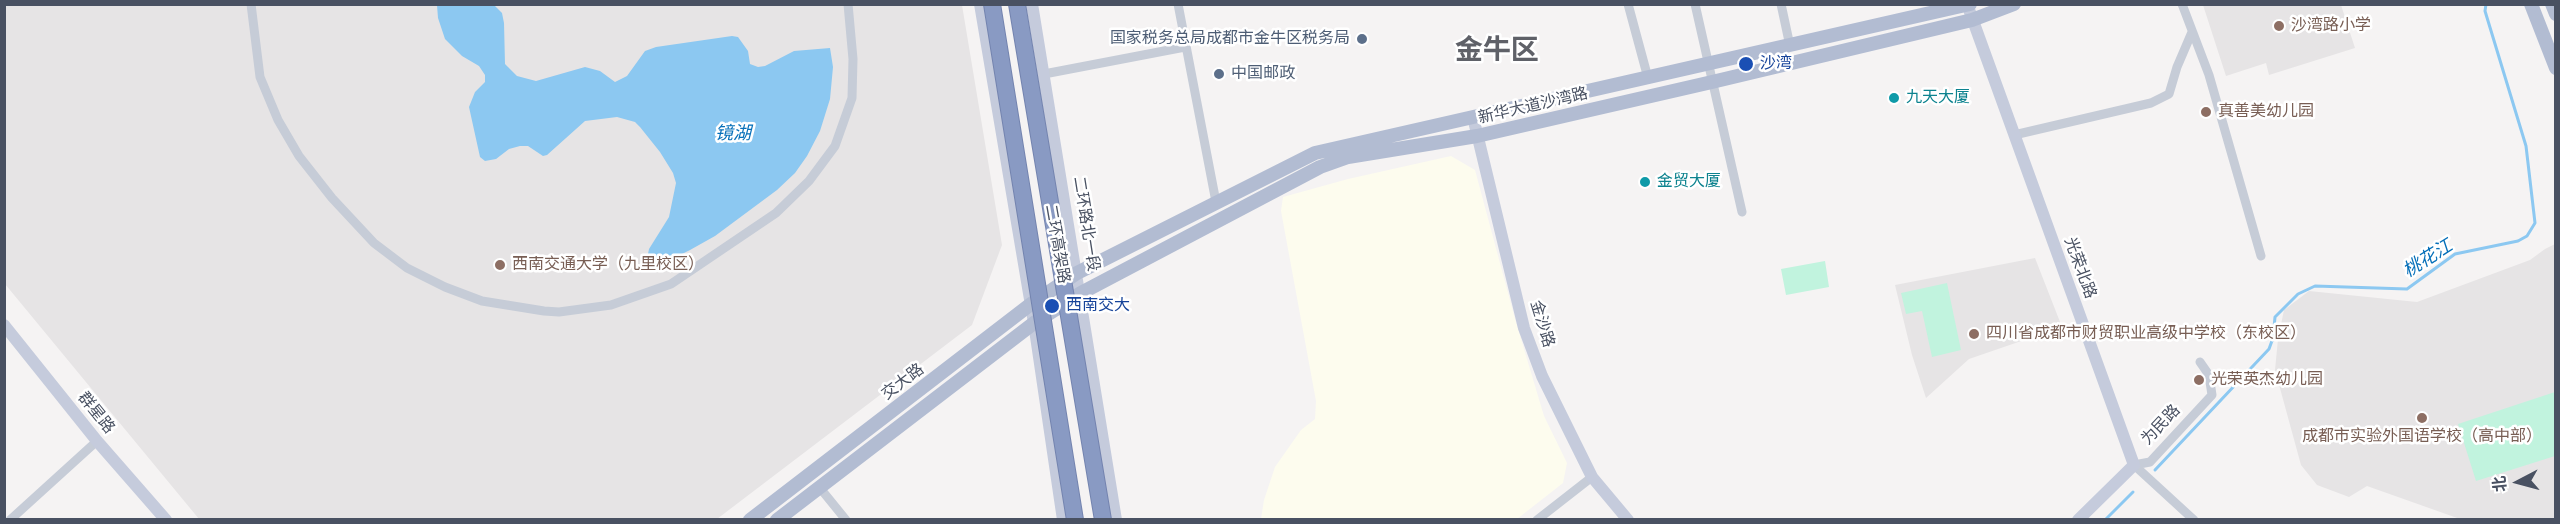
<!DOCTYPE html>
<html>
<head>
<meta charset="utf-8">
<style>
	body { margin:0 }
	#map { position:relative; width:2560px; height:524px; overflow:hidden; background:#f5f3f3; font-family:"Fira Sans Condensed","Noto Sans SC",sans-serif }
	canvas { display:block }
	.frame { position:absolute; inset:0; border:6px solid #495162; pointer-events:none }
	.north { position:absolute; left:2488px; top:452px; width:60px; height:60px; -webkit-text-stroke:4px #fff; paint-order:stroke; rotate:264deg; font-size:16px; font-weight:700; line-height:24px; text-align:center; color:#495162 }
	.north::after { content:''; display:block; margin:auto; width:21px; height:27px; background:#495162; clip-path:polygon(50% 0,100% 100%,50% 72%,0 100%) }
</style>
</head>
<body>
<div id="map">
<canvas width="2560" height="524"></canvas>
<div class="frame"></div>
<div class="north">北</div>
</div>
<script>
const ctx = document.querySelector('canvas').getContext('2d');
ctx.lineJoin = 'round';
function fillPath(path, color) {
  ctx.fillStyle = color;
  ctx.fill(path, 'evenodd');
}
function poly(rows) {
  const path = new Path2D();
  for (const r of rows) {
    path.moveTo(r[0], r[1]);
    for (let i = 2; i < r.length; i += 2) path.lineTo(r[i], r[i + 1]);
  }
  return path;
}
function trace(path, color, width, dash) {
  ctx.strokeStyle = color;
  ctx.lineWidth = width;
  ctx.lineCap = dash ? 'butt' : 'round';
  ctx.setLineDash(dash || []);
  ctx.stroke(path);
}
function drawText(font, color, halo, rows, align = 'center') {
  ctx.font = font + ' "Fira Sans Condensed","Noto Sans SC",sans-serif';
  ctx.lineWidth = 5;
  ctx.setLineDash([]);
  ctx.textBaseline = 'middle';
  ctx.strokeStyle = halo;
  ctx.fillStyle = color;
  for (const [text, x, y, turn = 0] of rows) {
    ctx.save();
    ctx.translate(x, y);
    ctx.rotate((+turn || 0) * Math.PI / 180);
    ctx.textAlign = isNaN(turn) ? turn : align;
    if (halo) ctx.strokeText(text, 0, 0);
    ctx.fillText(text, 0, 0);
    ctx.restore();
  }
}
fillPath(poly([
	[1451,156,1475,170,1515,319,1544,416,1567,463,1563,483,1517,519,1261,519,1264,500,1275,467,1301,430,1315,419,1316,401,1281,211,1283,197,1348,179]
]), '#fdfcee');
fillPath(poly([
	[4,5,962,5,1002,245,972,325,717,519,199,519,5,284],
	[2203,5,2341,5,2355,48,2269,75,2266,63,2226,76],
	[2555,244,2555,519,2460,519,2367,486,2349,497,2317,485,2301,465,2275,370,2278,339,2284,310,2309,291,2417,302,2530,260,2545,249],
	[2035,258,2062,327,1969,359,1926,398,1912,355,1895,285]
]), '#e6e4e5');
fillPath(poly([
	[1825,261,1829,287,1786,295,1781,269],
	[1947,283,1961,350,1932,357,1922,311,1906,314,1901,293],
	[2555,392,2555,456,2476,481,2458,424]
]), '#c1f3de');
fillPath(poly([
	[437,5,494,5,502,13,504,23,505,64,517,76,536,81,585,67,600,71,615,82,627,76,645,51,656,47,732,36,738,37,748,51,750,64,758,67,765,66,794,51,830,48,833,67,830,99,820,131,807,156,795,173,777,190,715,236,690,250,680,255,655,258,648,254,649,249,669,217,676,183,673,173,660,152,640,127,635,122,617,117,585,121,547,155,543,156,528,146,520,146,509,149,496,159,485,161,480,157,469,107,475,92,485,82,485,75,479,66,462,56,445,39,438,18]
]), '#8cc8f1');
trace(poly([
	[2155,470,2269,349,2273,338,2275,317,2298,294,2315,286,2407,289,2455,254,2518,241,2527,236,2535,223,2526,146,2485,11,2486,4],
	[2105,520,2133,492]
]), '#8cc8f1', 3);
trace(poly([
	[251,4,260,77,278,120,299,156,332,198,374,243,407,268,445,287,482,301,544,311,559,312,611,305,671,284,776,213,809,181,835,146,852,98,853,59,848,4],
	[1178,4,1216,202],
	[1628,4,1648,78],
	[1695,4,1742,212],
	[1781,4,1790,46],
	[2182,4,2209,75,2261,256],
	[1044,74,1185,47],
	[2014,135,2151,103,2169,94,2177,67,2192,32],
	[2134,465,2150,462,2212,395,2209,375,2200,362],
	[2134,465,2194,520],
	[820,488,846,520],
	[10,520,97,441],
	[1537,520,1592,477]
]), '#c6ccd7', 9);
trace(poly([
	[980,4,1034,323,1063,520],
	[1032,4,1116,520],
	[1967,4,2134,465,2078,520],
	[1473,117,1524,328,1542,376,1592,477,1628,520],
	[4,325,97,441,166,520]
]), '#c5cbdc', 12);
trace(poly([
	[2531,4,2556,68],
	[2552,4,2556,14],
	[750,520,1031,304,1077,273,1315,153,1970,4],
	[777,520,1034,323,1081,293,1320,167,1348,157,1477,136,1712,82,1972,20,2014,4]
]), '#b2bcd2', 14);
const highwayBridge = poly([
	[992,4,1075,520],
	[1017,4,1103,520]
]);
trace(highwayBridge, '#7484af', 18, []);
trace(highwayBridge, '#899ac3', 16);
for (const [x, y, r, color] of [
	[2279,26,6,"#8d6e63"],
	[1362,39,6,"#5c6f8a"],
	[1746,64,8,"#1a4fb4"],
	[1219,74,6,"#5c6f8a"],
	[1894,98,6,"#0f9aa8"],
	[2206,112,6,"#8d6e63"],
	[1645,182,6,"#0f9aa8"],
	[500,265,6,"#8d6e63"],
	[1052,306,8,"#1a4fb4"],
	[1974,334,6,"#8d6e63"],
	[2199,380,6,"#8d6e63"],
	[2422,418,6,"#8d6e63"]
]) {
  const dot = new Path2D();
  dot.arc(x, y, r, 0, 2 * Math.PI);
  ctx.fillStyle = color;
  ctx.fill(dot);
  trace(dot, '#fff', 2);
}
drawText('16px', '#785e54', '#fff', [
	["沙湾路小学",2291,26],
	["真善美幼儿园",2218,112],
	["西南交通大学（九里校区）",512,265],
	["四川省成都市财贸职业高级中学校（东校区）",1986,334],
	["光荣英杰幼儿园",2211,380],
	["成都市实验外国语学校（高中部）",2422,437,"center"]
], 'left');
drawText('16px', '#4e5e75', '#fff', [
	["国家税务总局成都市金牛区税务局",1350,39],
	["中国邮政",1231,74,"left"]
], 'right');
drawText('16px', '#164399', '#fff', [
	["沙湾",1760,64],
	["西南交大",1066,306]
], 'left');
drawText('16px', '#0d838f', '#fff', [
	["九天大厦",1906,98],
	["金贸大厦",1657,182]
], 'left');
drawText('16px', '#495162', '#fff', [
	["新华大道沙湾路",1533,106,-13],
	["二环路北一段",1086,224,81],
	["二环高架路",1057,244,80],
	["光荣北路",2080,268,70],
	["金沙路",1542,324,73],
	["交大路",903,382,-37],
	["群星路",96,413,51],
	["为民路",2161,425,-47]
]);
drawText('italic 18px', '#056fb9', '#fff', [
	["镜湖",733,134],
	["桃花江",2428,259,-32]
]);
drawText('bold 28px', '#5f6168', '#fff', [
	["金牛区",1497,51]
]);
</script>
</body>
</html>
